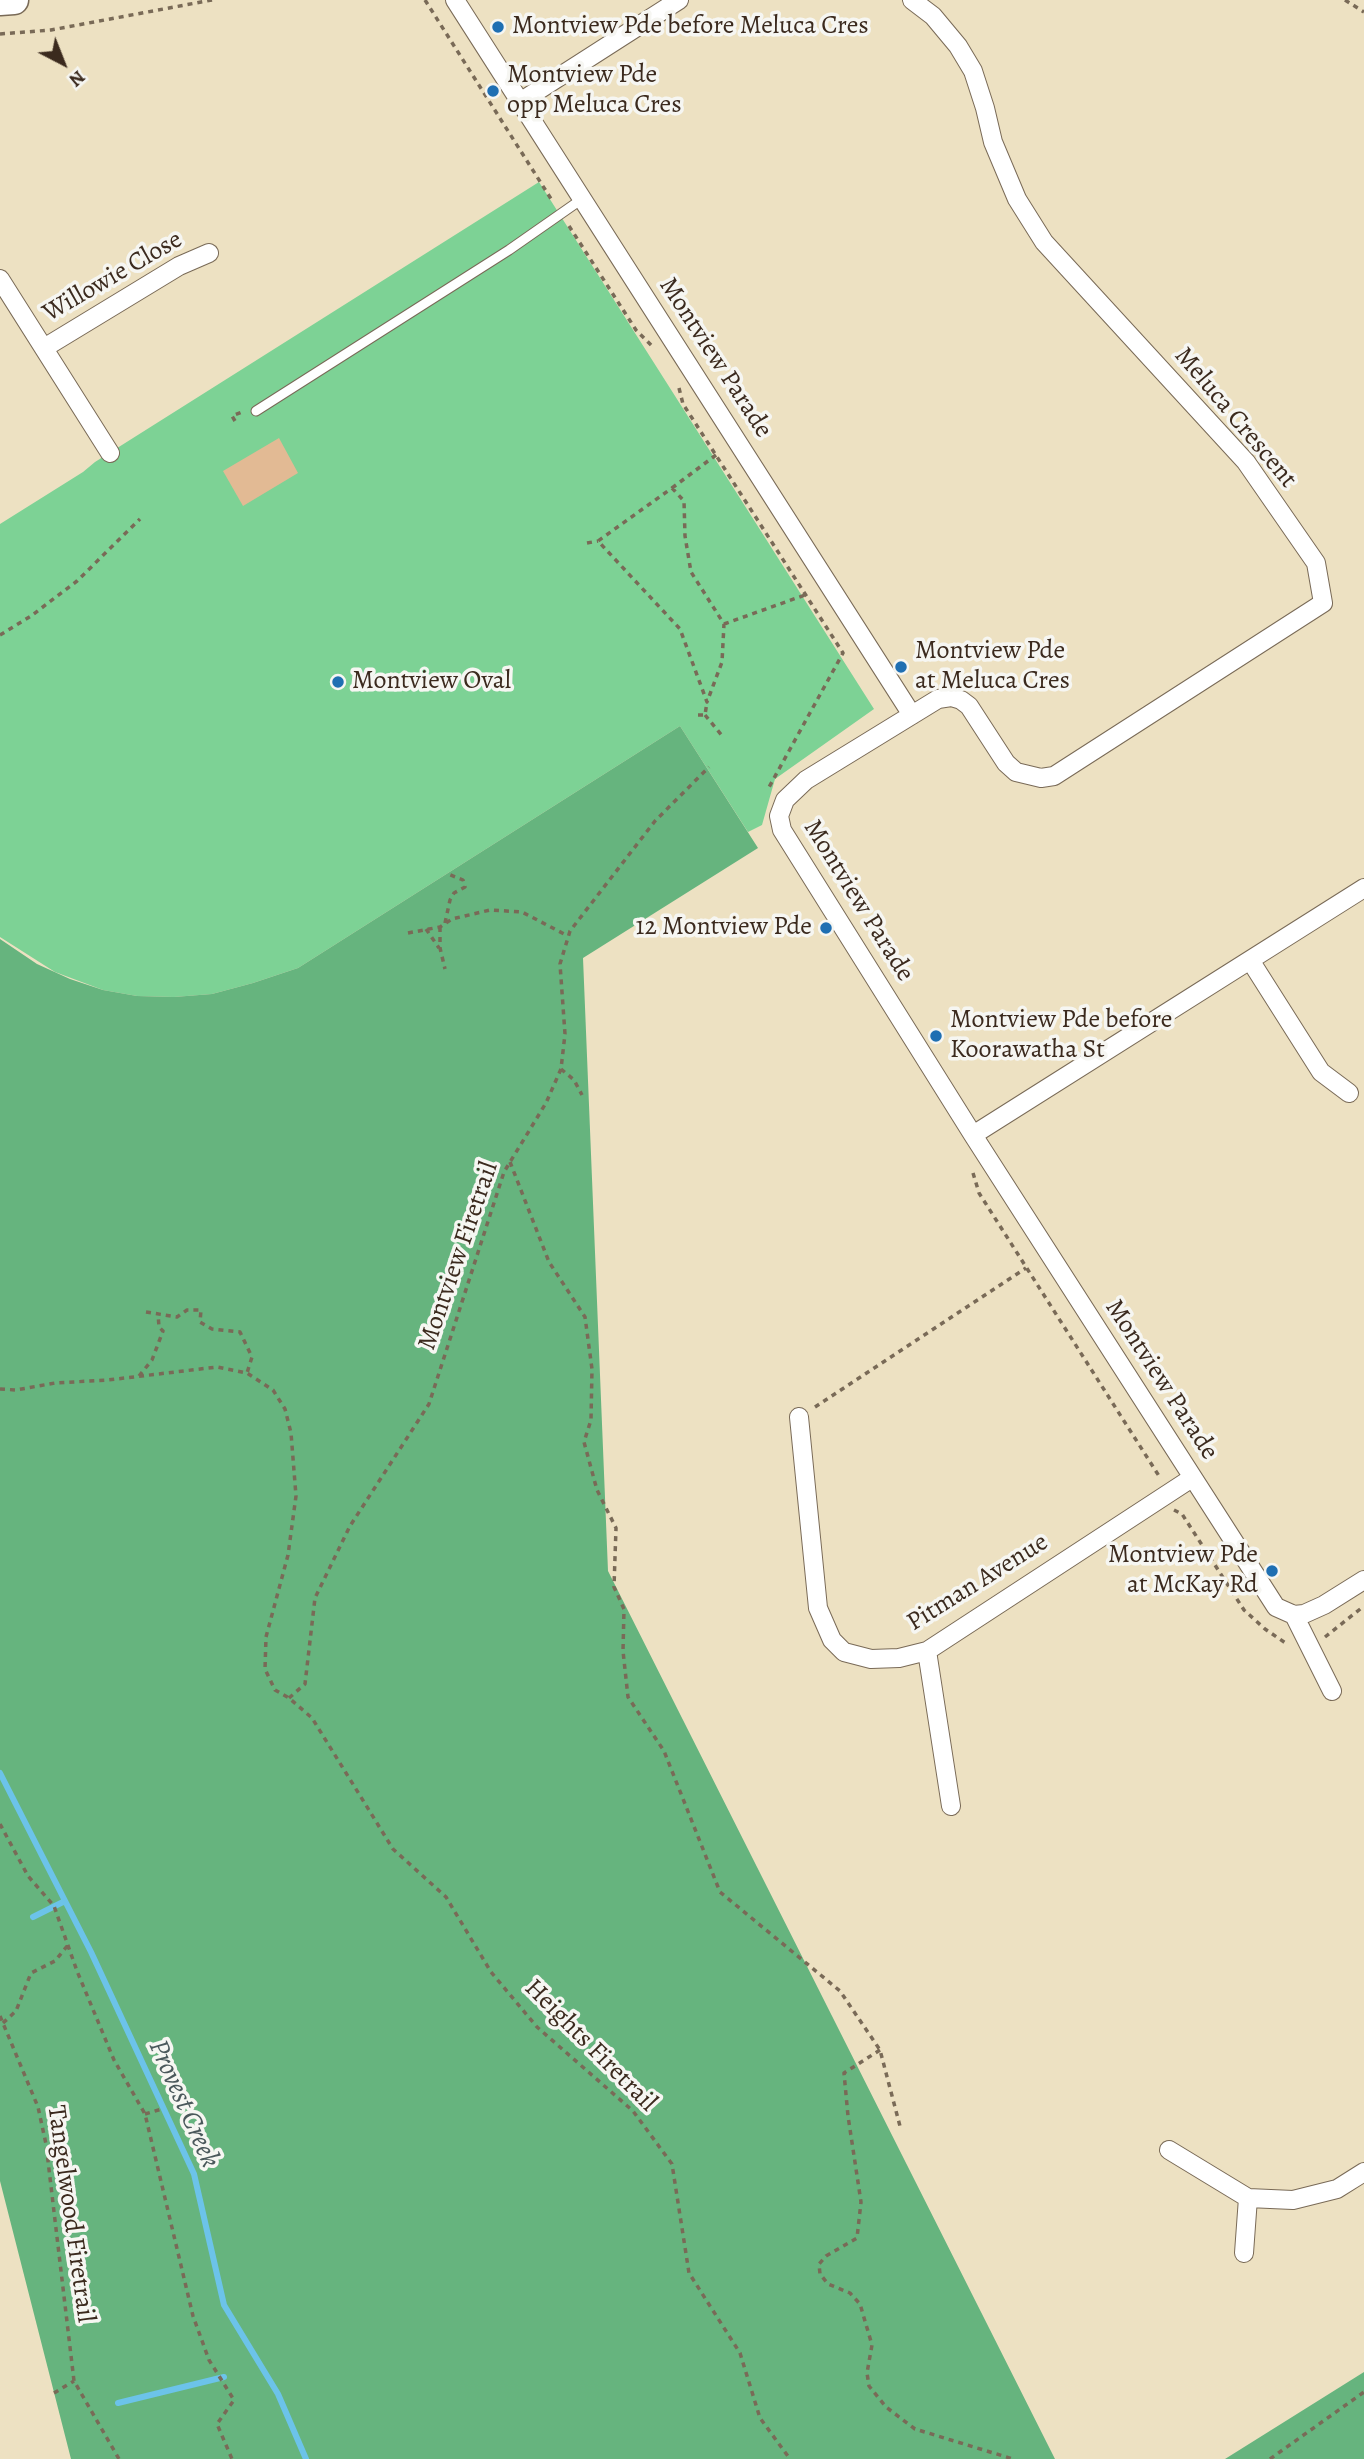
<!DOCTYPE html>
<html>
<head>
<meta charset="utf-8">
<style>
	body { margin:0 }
	#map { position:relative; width:1364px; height:2459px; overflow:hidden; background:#ede1c2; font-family:Alegreya,serif }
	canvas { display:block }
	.north { position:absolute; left:28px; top:28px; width:70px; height:70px; -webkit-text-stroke:5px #f6f6f2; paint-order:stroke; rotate:138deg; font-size:19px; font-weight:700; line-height:28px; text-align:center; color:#3b2a1e }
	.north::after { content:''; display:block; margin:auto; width:24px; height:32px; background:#3b2a1e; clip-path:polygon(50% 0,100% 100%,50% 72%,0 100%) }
</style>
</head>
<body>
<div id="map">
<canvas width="1364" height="2459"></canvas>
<div class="north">N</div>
</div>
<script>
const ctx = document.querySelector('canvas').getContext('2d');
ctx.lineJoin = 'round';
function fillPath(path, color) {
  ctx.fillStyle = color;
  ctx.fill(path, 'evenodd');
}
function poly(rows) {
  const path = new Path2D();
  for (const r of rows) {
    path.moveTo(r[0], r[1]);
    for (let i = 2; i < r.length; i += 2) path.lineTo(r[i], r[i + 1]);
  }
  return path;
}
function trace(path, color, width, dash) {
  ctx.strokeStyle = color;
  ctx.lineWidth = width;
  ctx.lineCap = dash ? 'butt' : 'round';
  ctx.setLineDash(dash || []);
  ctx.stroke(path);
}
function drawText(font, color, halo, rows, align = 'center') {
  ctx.font = font + ' Alegreya,serif';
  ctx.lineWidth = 7;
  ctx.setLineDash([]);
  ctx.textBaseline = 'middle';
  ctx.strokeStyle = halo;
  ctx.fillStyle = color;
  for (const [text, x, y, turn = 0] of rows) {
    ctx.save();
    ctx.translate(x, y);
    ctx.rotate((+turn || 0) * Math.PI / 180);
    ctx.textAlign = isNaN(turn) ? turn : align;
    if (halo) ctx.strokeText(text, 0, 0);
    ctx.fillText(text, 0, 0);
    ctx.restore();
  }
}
fillPath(poly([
	[539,182,874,709,775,779,762,825,748,832,680,726,298,968,253,983,212,994,174,997,137,996,103,990,55,972,0,937,0,524,83,472,95,462]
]), '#7dd295');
fillPath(poly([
	[680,726,758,848,583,958,608,1571,1055,2459,71,2459,0,2181,0,939,37,964,70,979,103,990,137,996,174,997,212,994,253,983,298,968],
	[1364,2372,1364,2459,1225,2459]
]), '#66b47e');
trace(poly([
	[0,1773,91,1952,194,2174,224,2305,278,2394,306,2459],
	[33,1917,65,1901],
	[118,2403,224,2377]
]), '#6cc3e9', 6);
fillPath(poly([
	[279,438,298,473,243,506,223,471]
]), '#e2ba94');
const lane = poly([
	[256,411,509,250,582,199]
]);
const street = poly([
	[455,0,912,715],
	[912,0,933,16,958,46,973,71,985,108,993,142,1017,199,1044,242,1246,462,1316,563,1323,603,1054,776,1041,778,1016,772,1006,763,969,706,961,700,951,697,938,699,806,780,785,800,779,816,782,830,973,1135,1276,1607,1294,1615,1304,1614,1324,1605,1364,1580],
	[520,102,679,0],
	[0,279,110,453],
	[44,348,179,266,209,253],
	[1250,960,1321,1072,1349,1093],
	[973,1135,1364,888],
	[799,1417,818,1608,832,1640,844,1652,871,1659,899,1658,927,1651,1192,1478],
	[1294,1615,1332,1691],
	[927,1651,951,1806],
	[1169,2150,1248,2198],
	[1244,2253,1248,2198,1293,2200,1337,2189,1364,2172]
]);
const primary = poly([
	[0,1,14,0]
]);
trace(lane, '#796a57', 11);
trace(street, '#796a57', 20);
trace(primary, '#796a57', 31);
trace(poly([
	[425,0,553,202],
	[1345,0,1364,12],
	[0,34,51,30,212,0],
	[569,226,636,330,652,346],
	[679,388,683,404,843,653,768,789],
	[235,421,232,416,242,412],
	[672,488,684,501,685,536,691,572,724,624,722,662,707,702,680,629,598,541,672,488],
	[672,488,716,455],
	[587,543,598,541],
	[724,624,805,595],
	[0,635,31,616,77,581,140,519],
	[698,715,705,715,707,702],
	[705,715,724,738],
	[445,923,450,900,454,893,465,887,463,880,448,874],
	[440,927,440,948,445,969],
	[426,929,439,948],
	[408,933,440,927,452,919,490,910,522,912,568,936],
	[561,1069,574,1080,582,1095],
	[510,1162,549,1262,585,1317,592,1369,591,1420,584,1442,597,1490,616,1528,614,1587,624,1609,623,1651,628,1697,664,1751,720,1892,840,1991,880,2050,901,2130],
	[973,1173,979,1193,1159,1476],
	[146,1312,177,1317,187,1310,201,1310,200,1322,212,1329,240,1332,252,1357,247,1373],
	[139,1376,152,1360,163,1331,159,1327,158,1313],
	[0,1389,16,1390,55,1383,108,1380,217,1367,247,1373,273,1390,285,1409,291,1433,296,1496,288,1555,266,1637,265,1669,275,1690,289,1698,312,1718,393,1849,446,1897,491,1972,537,2027,633,2111,672,2164,689,2273,740,2353,760,2418,790,2459],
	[815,1407,1026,1268],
	[1174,1510,1182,1514,1244,1610,1265,1629,1287,1644],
	[1325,1637,1364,1606],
	[289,1698,305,1684,315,1598,350,1526,429,1404,504,1172,546,1103,561,1069,565,1034,560,964,570,931,655,821,709,767],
	[0,1824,28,1876,54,1906,77,1971,114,2060,145,2114,193,2316,209,2360,234,2400,217,2424,232,2459],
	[0,2016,38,2107,46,2144,74,2381,119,2459],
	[3,2023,16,2011,31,1973,55,1961,68,1945],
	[880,2050,844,2073,848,2116,861,2202,857,2238,826,2256,819,2264,820,2274,828,2284,850,2293,860,2304,872,2345,867,2373,869,2386,886,2407,915,2429,1013,2459],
	[145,2114,162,2109],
	[54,2393,74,2381],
	[1270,2459,1364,2392]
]), '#796a57', 3.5, [5, 5]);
trace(lane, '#fff', 9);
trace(street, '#fff', 18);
trace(primary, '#fff', 28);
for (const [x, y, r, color] of [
	[498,27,7,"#1f6fb2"],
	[493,91,7,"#1f6fb2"],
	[901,667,7,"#1f6fb2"],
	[338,682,7,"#1f6fb2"],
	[826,928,7,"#1f6fb2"],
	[936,1036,7,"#1f6fb2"],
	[1272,1571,7,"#1f6fb2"]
]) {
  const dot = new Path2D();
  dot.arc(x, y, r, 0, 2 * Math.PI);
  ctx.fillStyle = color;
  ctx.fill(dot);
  trace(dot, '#f6f6f2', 2.5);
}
drawText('26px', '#3b2a1e', '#f6f6f2', [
	["Montview Pde before Meluca Cres",512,27],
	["Montview Pde",507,76],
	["opp Meluca Cres",507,106],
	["Montview Pde",915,652],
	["at Meluca Cres",915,682],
	["Montview Oval",352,682],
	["12 Montview Pde",812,928,"right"],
	["Montview Pde before",950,1021],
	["Koorawatha St",950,1051],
	["Montview Pde",1258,1556,"right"],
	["at McKay Rd",1258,1586,"right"]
], 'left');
drawText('26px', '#3b2a1e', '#f6f6f2', [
	["Willowie Close",113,277,-30],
	["Montview Parade",715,358,57],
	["Meluca Crescent",1235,418,50],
	["Montview Parade",858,901,58],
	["Montview Firetrail",459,1256,-71],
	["Montview Parade",1161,1380,57],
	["Pitman Avenue",978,1583,-32],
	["Heights Firetrail",590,2046,45],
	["Tangelwood Firetrail",70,2214,82]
]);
drawText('italic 28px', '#4a585b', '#f6f6f2', [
	["Provest Creek",183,2104,66]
]);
</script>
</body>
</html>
